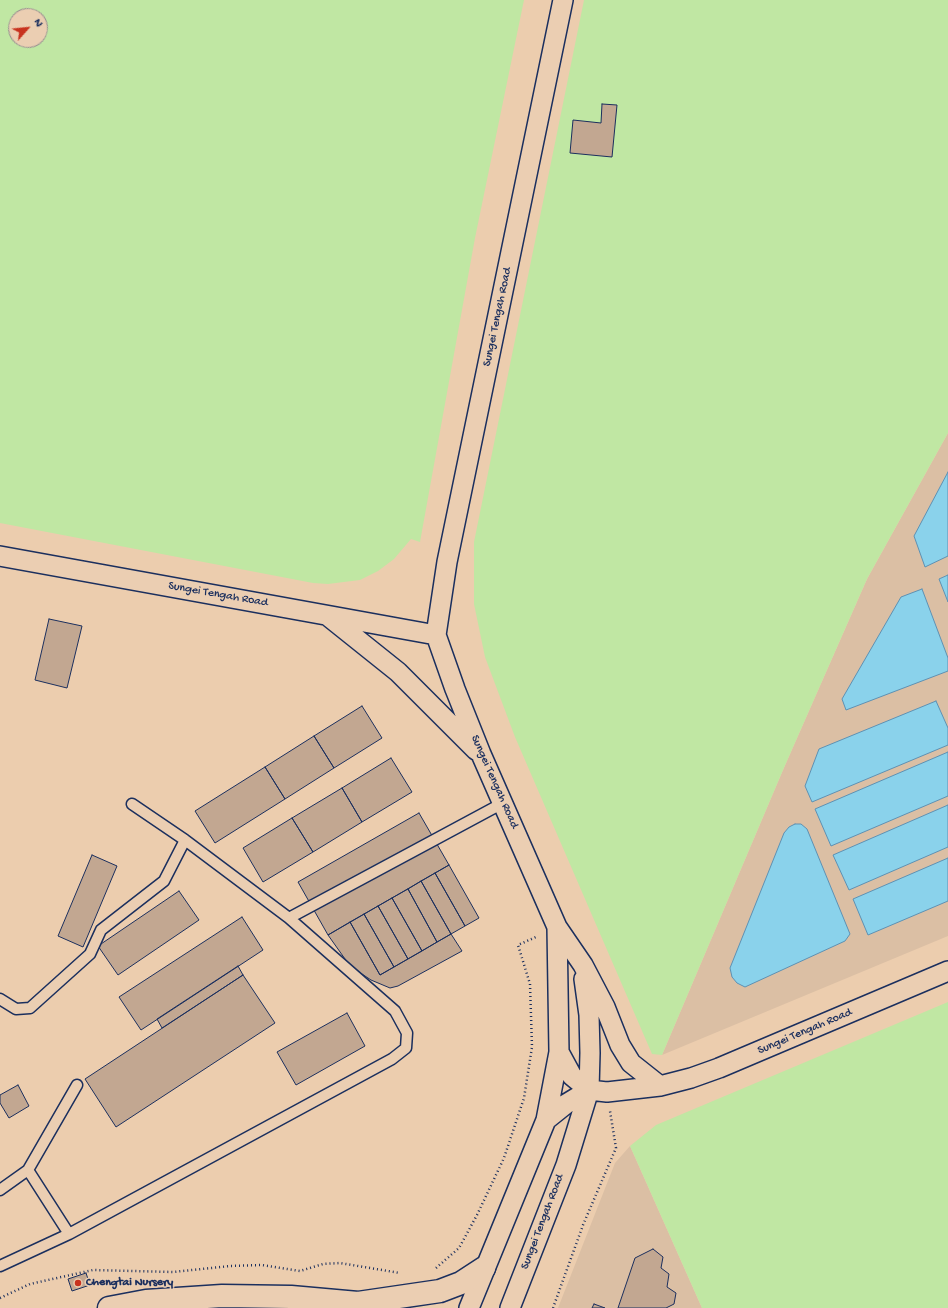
<!DOCTYPE html>
<html>
<head>
<meta charset="utf-8">
<style>
	body { margin:0 }
	#map { position:relative; width:948px; height:1308px; overflow:hidden; background:#eccdae; font-family:"Gochi Hand",sans-serif }
	canvas { display:block }
	.north { position:absolute; left:8px; top:8px; width:40px; height:40px; box-sizing:border-box; background:#ebceb2; border:1px solid #988e90; border-radius:50%; rotate:63deg; font-size:11px; font-weight:700; line-height:16px; text-align:center; color:#1b2f5e }
	.north::after { content:''; display:block; margin:auto; width:14px; height:18px; background:#c8321e; clip-path:polygon(50% 0,100% 100%,50% 72%,0 100%) }
</style>
</head>
<body>
<div id="map">
<canvas width="948" height="1308"></canvas>
<div class="north">N</div>
</div>
<script>
const ctx = document.querySelector('canvas').getContext('2d');
ctx.lineJoin = 'round';
function fillPath(path, color) {
  ctx.fillStyle = color;
  ctx.fill(path, 'evenodd');
}
function poly(rows) {
  const path = new Path2D();
  for (const r of rows) {
    path.moveTo(r[0], r[1]);
    for (let i = 2; i < r.length; i += 2) path.lineTo(r[i], r[i + 1]);
  }
  return path;
}
function trace(path, color, width, dash) {
  ctx.strokeStyle = color;
  ctx.lineWidth = width;
  ctx.lineCap = dash ? 'butt' : 'round';
  ctx.setLineDash(dash || []);
  ctx.stroke(path);
}
function drawText(font, color, halo, rows, align = 'center') {
  ctx.font = font + ' "Gochi Hand",sans-serif';
  ctx.lineWidth = 3;
  ctx.setLineDash([]);
  ctx.textBaseline = 'middle';
  ctx.strokeStyle = halo;
  ctx.fillStyle = color;
  for (const [text, x, y, turn = 0] of rows) {
    ctx.save();
    ctx.translate(x, y);
    ctx.rotate((+turn || 0) * Math.PI / 180);
    ctx.textAlign = isNaN(turn) ? turn : align;
    if (halo) ctx.strokeText(text, 0, 0);
    ctx.fillText(text, 0, 0);
    ctx.restore();
  }
}
fillPath(poly([
	[948,433,948,936,662,1055,783,770,867,579],
	[630,1146,702,1308,558,1308,615,1163]
]), '#dbbfa4');
fillPath(poly([
	[0,0,524,0,475,238,420,542,411,539,394,559,378,571,360,580,328,584,313,583,0,523],
	[16,16,40,16,40,40,16,40],
	[584,0,948,0,948,433,867,579,783,770,662,1055,652,1054,515,737,485,657,474,604,474,542],
	[948,1002,948,1308,702,1308,630,1146,656,1125]
]), '#c0e7a3');
const water = poly([
	[948,472,948,556,925,567,914,536,948,472],
	[948,575,948,602,939,579,948,575],
	[922,589,948,658,948,671,846,710,842,699,901,597,922,589],
	[936,701,948,728,948,745,812,802,805,786,819,749,936,701],
	[948,752,948,796,831,846,815,809,948,752],
	[948,805,948,847,849,890,833,855,948,805],
	[795,824,801,824,807,829,850,934,845,941,745,987,737,983,732,977,730,968,784,833,789,827,795,824],
	[948,858,948,901,868,935,853,899,948,858]
]);
fillPath(water, '#8ad2eb');
trace(water, '#5e91b3', 1);
const building = poly([
	[602,104,617,105,612,157,570,153,573,120,601,123,602,104],
	[49,619,82,626,67,688,35,680,49,619],
	[362,706,382,738,334,768,314,736,362,706],
	[314,736,334,768,285,799,265,767,314,736],
	[391,758,412,792,362,822,342,788,391,758],
	[265,767,285,799,215,843,195,811,265,767],
	[342,788,362,822,313,852,292,818,342,788],
	[419,813,449,865,328,935,298,882,419,813],
	[292,818,313,852,263,882,243,848,292,818],
	[92,855,117,866,83,947,58,936,92,855],
	[449,865,479,918,465,926,435,873,449,865],
	[435,873,465,926,451,934,421,881,435,873],
	[421,881,451,934,437,942,408,889,421,881],
	[408,889,437,942,422,951,392,898,408,889],
	[179,891,199,920,118,975,98,946,179,891],
	[392,898,422,951,408,959,378,906,392,898],
	[378,906,408,959,394,967,364,914,378,906],
	[364,914,394,967,380,975,350,922,364,914],
	[242,917,263,950,141,1030,119,997,242,917],
	[350,922,380,975,451,934,462,951,398,986,390,988,371,980,350,966,328,935,350,922],
	[238,966,243,975,162,1028,157,1019,238,966],
	[243,975,275,1023,116,1127,85,1079,243,975],
	[347,1013,365,1046,296,1085,277,1052,347,1013],
	[18,1085,29,1106,9,1118,0,1103,0,1095,18,1085],
	[653,1249,663,1257,661,1268,669,1274,667,1287,676,1293,674,1304,666,1308,618,1308,635,1258,653,1249],
	[86,1273,90,1285,72,1291,68,1279,86,1273],
	[594,1304,605,1308,592,1308,594,1304]
]);
fillPath(building, '#c2a791');
trace(building, '#1b2f5e', 1);
const service = poly([
	[289,918,503,803],
	[0,999,16,1009,30,1008,90,954,101,930,164,881,185,840],
	[28,1170,69,1234],
	[0,1190,28,1170,77,1085],
	[0,1266,69,1234,392,1059,406,1048,407,1033,395,1011,289,918,185,840,132,804]
]);
const minor = poly([
	[563,0,447,562,436,635,455,689,481,754,557,927,583,965,605,1007,620,1045,631,1063,660,1086],
	[0,556,436,635],
	[328,616,398,672,476,750],
	[559,1052,572,1076,589,1090,607,1092,660,1086,691,1078,719,1068,948,971],
	[546,1120,566,1104,589,1090],
	[469,1308,546,1120,559,1052,557,927],
	[510,1308,566,1165,589,1090,590,1053,589,1015,584,979]
]);
const secondary = poly([
	[358,1303,440,1291,461,1283,484,1268],
	[109,1308,146,1301,222,1296,291,1297,358,1303,374,1308]
]);
trace(service, '#1b2f5e', 13);
trace(minor, '#1b2f5e', 22);
trace(secondary, '#1b2f5e', 25);
trace(poly([
	[436,1268,459,1248,477,1215,504,1158,524,1098,532,1047,530,984,518,945,536,937],
	[0,1298,30,1284,93,1270,173,1272,230,1266,262,1265,300,1271,323,1264,340,1263,400,1273],
	[553,1308,583,1225,616,1148,610,1111]
]), '#1b2f5e', 2.5, [1, 3]);
trace(service, '#ebceb2', 10);
trace(minor, '#ebceb2', 19);
trace(secondary, '#ebceb2', 22);
for (const [x, y, r, color] of [
	[78,1283,4,"#c8321e"]
]) {
  const dot = new Path2D();
  dot.arc(x, y, r, 0, 2 * Math.PI);
  ctx.fillStyle = color;
  ctx.fill(dot);
  trace(dot, '#ebceb2', 1.5);
}
drawText('12px', '#1b2f5e', '#ebceb2', [
	["Sungei Tengah Road",498,317,-78],
	["Sungei Tengah Road",218,595,10],
	["Sungei Tengah Road",494,782,66],
	["Sungei Tengah Road",805,1032,-23],
	["Sungei Tengah Road",543,1222,-69]
]);
drawText('bold 12px', '#1b2f5e', '#ebceb2', [
	["Chengtai Nursery",86,1283]
], 'left');
</script>
</body>
</html>
